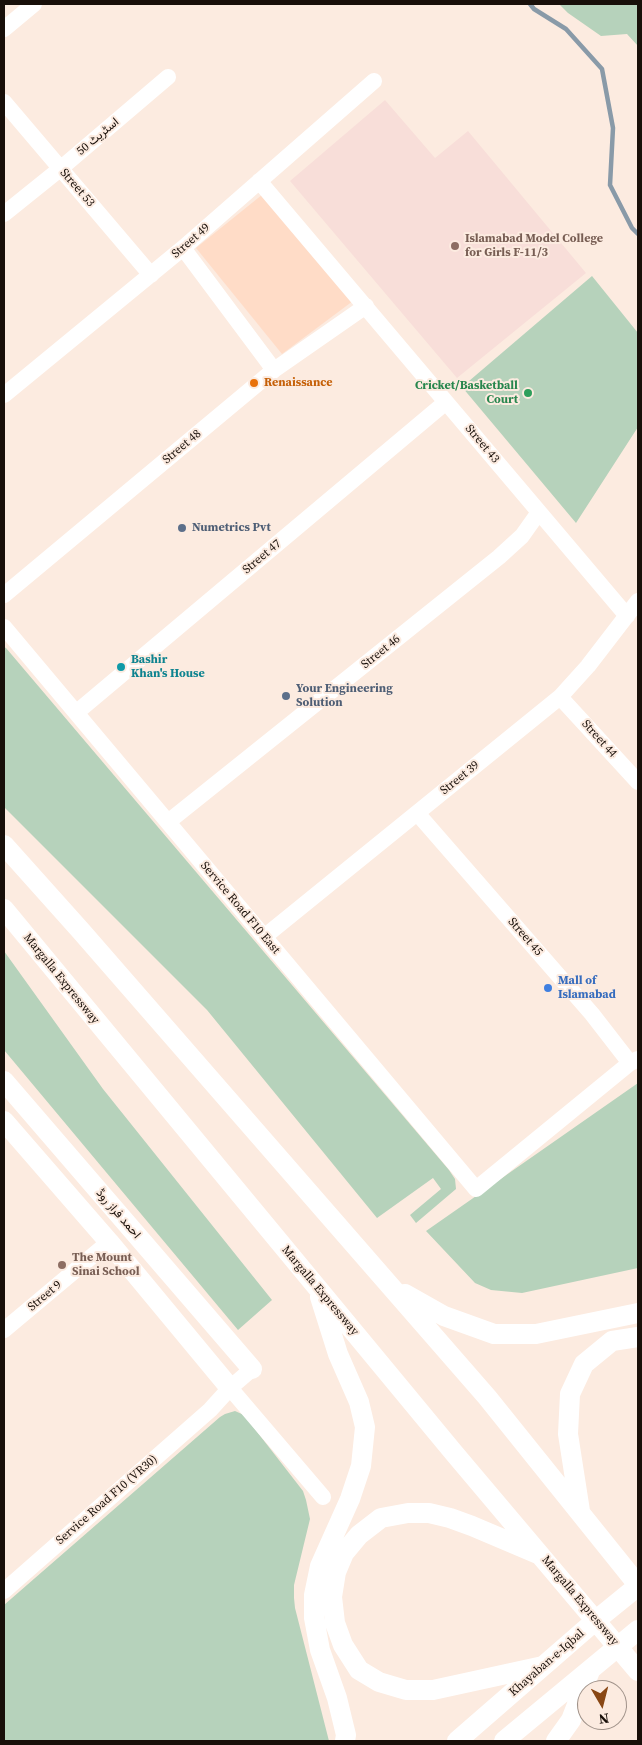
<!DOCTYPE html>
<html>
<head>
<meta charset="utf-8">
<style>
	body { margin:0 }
	#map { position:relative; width:642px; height:1745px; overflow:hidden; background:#fcebe0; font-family:"Source Serif 4",serif }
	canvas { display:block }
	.frame { position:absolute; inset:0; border:5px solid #180f09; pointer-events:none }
	.north { position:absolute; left:577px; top:1680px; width:50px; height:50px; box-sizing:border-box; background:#fcebe0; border:1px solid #a1938a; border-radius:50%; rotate:172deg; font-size:14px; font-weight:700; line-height:20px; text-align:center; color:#180f09 }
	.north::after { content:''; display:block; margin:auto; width:18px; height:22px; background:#894714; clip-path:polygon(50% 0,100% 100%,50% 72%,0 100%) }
</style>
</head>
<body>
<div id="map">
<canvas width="642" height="1745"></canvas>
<div class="frame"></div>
<div class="north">N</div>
</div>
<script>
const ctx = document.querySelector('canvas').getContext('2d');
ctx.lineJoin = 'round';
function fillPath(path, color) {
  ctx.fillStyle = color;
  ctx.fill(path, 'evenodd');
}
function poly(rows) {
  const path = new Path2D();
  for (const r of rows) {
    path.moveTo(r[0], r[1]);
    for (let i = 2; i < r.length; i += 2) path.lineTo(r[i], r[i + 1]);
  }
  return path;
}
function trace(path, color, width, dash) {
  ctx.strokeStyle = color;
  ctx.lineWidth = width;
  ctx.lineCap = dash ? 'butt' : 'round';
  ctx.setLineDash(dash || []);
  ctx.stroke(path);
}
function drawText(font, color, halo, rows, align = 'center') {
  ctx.font = font + ' "Source Serif 4",Vazirmatn,serif';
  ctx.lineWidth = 4;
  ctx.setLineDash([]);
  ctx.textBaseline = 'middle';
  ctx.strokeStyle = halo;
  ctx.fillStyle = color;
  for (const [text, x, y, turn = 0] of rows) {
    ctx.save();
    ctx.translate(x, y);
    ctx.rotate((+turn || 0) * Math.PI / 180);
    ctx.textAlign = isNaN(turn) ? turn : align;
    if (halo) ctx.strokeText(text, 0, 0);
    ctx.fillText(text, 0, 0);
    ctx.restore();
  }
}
fillPath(poly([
	[268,190,357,298,282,354,196,248]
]), '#ffdcc7');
fillPath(poly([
	[385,100,435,158,468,131,586,273,457,378,290,181]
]), '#f8ded9');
fillPath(poly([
	[559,4,638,4,638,46,627,34,601,36,568,13],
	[592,276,638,333,638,427,576,523,462,387],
	[4,647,6,648,449,1170,455,1179,456,1189,416,1223,410,1215,441,1189,433,1178,377,1218,207,1010,4,807],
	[4,951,103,1089,272,1300,238,1330,4,1050],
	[638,1083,638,1268,522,1293,491,1290,475,1283,426,1231],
	[235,1411,244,1415,303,1491,306,1500,310,1519,294,1585,294,1598,295,1608,329,1741,4,1741,4,1605,220,1417,225,1414]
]), '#b6d2bb');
trace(poly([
	[530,4,534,9,566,29,602,69,613,128,610,185,632,228,638,234]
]), '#899aa8', 4.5);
trace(poly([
	[4,29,34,4],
	[4,102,151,275],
	[259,181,627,616],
	[4,214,60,169,168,77],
	[183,248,274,370],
	[4,395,183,248,374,81],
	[4,595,274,370,366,306],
	[4,627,476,1189,630,1063,638,1059],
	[560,697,638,782],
	[77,712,446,402],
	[417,813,592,1014,630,1063],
	[168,822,499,557,522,536,539,512],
	[264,937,560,697,588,666,638,601],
	[4,1330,109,1242],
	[230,1388,323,1497],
	[4,1591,210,1410,230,1388,252,1369]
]), '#fff', 16);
trace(poly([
	[4,845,81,931,487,1397,638,1585],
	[4,909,454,1453,638,1671],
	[4,1081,252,1369],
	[4,1121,109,1242,230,1388],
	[405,1294,444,1316,494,1334,536,1334,638,1313],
	[320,1297,338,1354,359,1402,365,1427,361,1466,350,1499,320,1566,314,1595,314,1618,320,1650,337,1698,346,1735,345,1741],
	[580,1511,568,1434,570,1394,584,1364,612,1341,638,1337],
	[538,1554,472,1526,450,1518,429,1513,408,1513,381,1518,359,1535,344,1553,336,1572,332,1597,335,1623,343,1645,359,1670,379,1682,406,1690,433,1690,543,1666],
	[457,1741,595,1621,638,1586],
	[504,1741,638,1630],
	[556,1741,571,1720,590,1671]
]), '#fff', 20);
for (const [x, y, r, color] of [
	[455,246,5,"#8d6e63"],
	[254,383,5,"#e8710a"],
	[528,393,5,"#2e9e5b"],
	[182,528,5,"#5c6f8a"],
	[121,667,5,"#0f9aa8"],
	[286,696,5,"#5c6f8a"],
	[548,988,5,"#3f7fe0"],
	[62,1265,5,"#8d6e63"]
]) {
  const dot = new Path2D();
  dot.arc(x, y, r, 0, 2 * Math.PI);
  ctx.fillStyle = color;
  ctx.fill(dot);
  trace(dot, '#fcebe0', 2);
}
drawText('12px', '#180f09', '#fcebe0', [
	["اسٹریٹ 50",98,137,-40],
	["Street 53",77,188,49],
	["Street 49",191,241,-41],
	["Street 43",482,444,50],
	["Street 48",182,447,-40],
	["Street 47",262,557,-40],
	["Street 46",381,652,-39],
	["Street 44",599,739,48],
	["Street 39",460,778,-39],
	["Service Road F10 East",240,908,50],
	["Street 45",525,937,49],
	["Margalla Expressway",61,979,51],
	["احمد فراز روڈ",118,1214,49],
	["Margalla Expressway",320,1291,50],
	["Street 9",45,1296,-40],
	["Service Road F10 (VR30)",107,1500,-41],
	["Margalla Expressway",580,1601,50],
	["Khayaban-e-Iqbal",547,1663,-41]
]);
drawText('bold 12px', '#785e54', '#fcebe0', [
	["Islamabad Model College",465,239],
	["for Girls F-11/3",465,253],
	["The Mount",72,1258],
	["Sinai School",72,1272]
], 'left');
drawText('bold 12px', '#c56008', '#fcebe0', [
	["Renaissance",264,383]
], 'left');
drawText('bold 12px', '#27864d', '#fcebe0', [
	["Cricket/Basketball",518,386],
	["Court",518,400]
], 'right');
drawText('bold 12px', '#4e5e75', '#fcebe0', [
	["Numetrics Pvt",192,528],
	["Your Engineering",296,689],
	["Solution",296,703]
], 'left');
drawText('bold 12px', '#0d838f', '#fcebe0', [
	["Bashir",131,660],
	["Khan's House",131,674]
], 'left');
drawText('bold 12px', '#366cbe', '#fcebe0', [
	["Mall of",558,981],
	["Islamabad",558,995]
], 'left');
</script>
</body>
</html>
